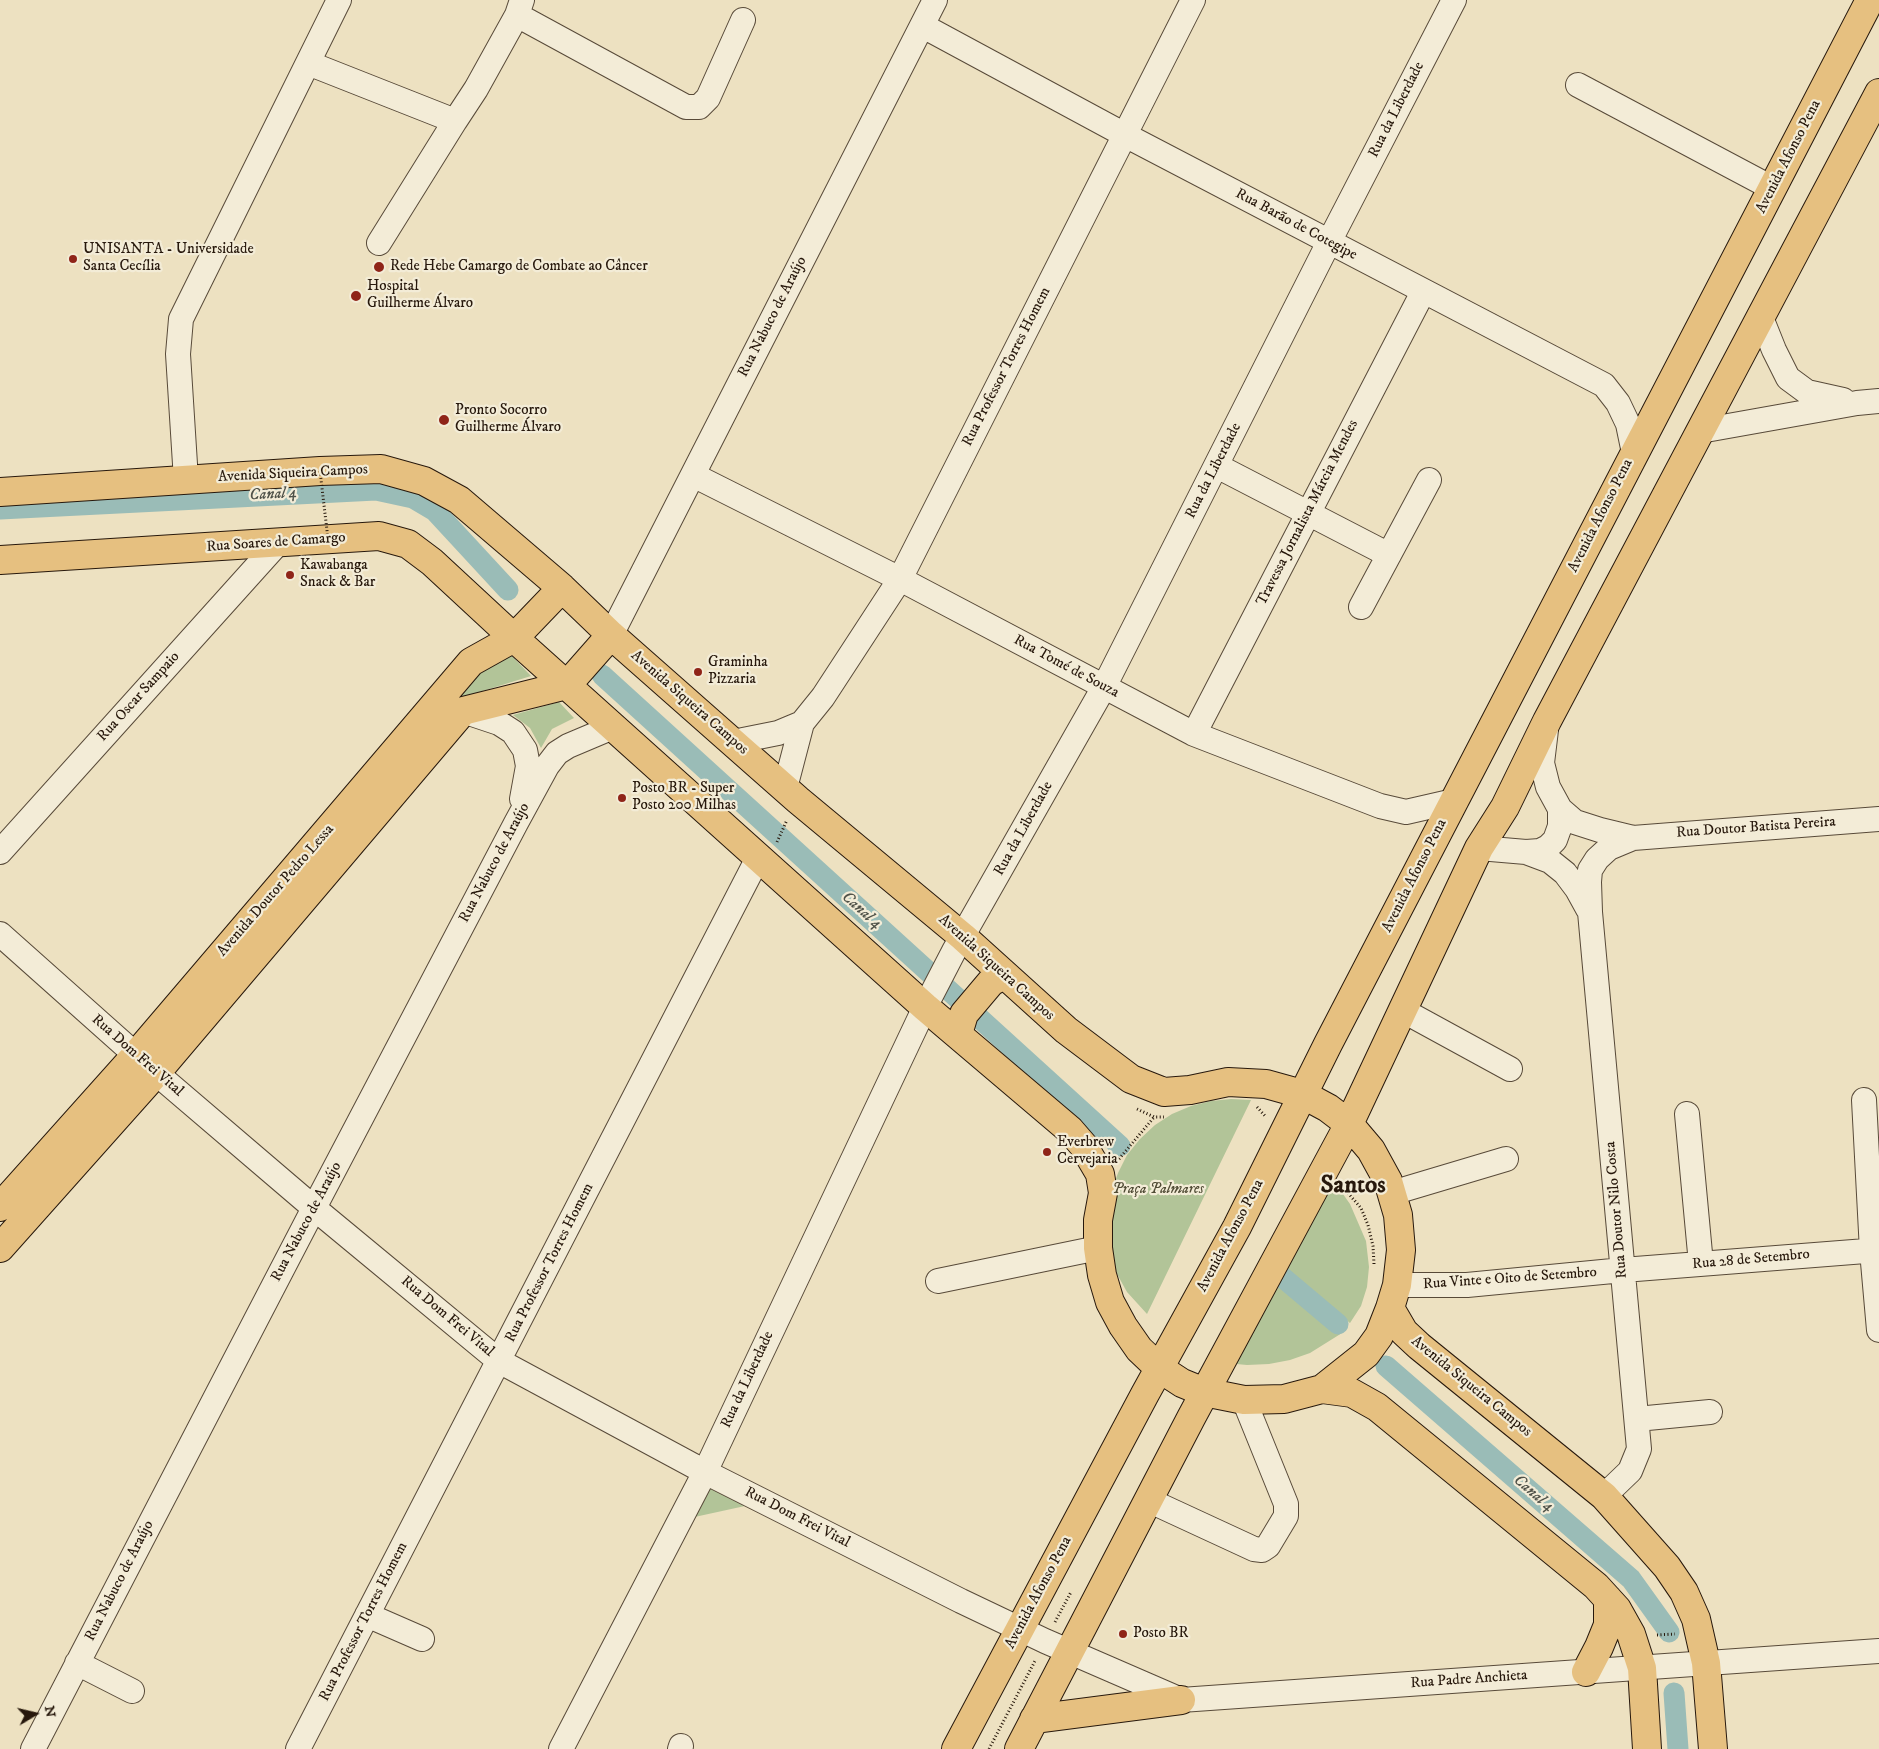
<!DOCTYPE html>
<html>
<head>
<meta charset="utf-8">
<style>
	body { margin:0 }
	#map { position:relative; width:1879px; height:1749px; overflow:hidden; background:#ede1c1; font-family:"IM FELL DW Pica",serif }
	canvas { display:block }
	.north { position:absolute; left:10px; top:1689px; width:50px; height:50px; -webkit-text-stroke:4px #f3ecd7; paint-order:stroke; rotate:81deg; font-size:14px; font-weight:700; line-height:20px; text-align:center; color:#27180c }
	.north::after { content:''; display:block; margin:auto; width:18px; height:22px; background:#27180c; clip-path:polygon(50% 0,100% 100%,50% 72%,0 100%) }
</style>
</head>
<body>
<div id="map">
<canvas width="1879" height="1749"></canvas>
<div class="north">N</div>
</div>
<script>
const ctx = document.querySelector('canvas').getContext('2d');
ctx.lineJoin = 'round';
function fillPath(path, color) {
  ctx.fillStyle = color;
  ctx.fill(path, 'evenodd');
}
function poly(rows) {
  const path = new Path2D();
  for (const r of rows) {
    path.moveTo(r[0], r[1]);
    for (let i = 2; i < r.length; i += 2) path.lineTo(r[i], r[i + 1]);
  }
  return path;
}
function trace(path, color, width, dash) {
  ctx.strokeStyle = color;
  ctx.lineWidth = width;
  ctx.lineCap = dash ? 'butt' : 'round';
  ctx.setLineDash(dash || []);
  ctx.stroke(path);
}
function drawText(font, color, halo, rows, align = 'center') {
  ctx.font = font + ' "IM FELL DW Pica",serif';
  ctx.lineWidth = 4.5;
  ctx.setLineDash([]);
  ctx.textBaseline = 'middle';
  ctx.strokeStyle = halo;
  ctx.fillStyle = color;
  for (const [text, x, y, turn = 0] of rows) {
    ctx.save();
    ctx.translate(x, y);
    ctx.rotate((+turn || 0) * Math.PI / 180);
    ctx.textAlign = isNaN(turn) ? turn : align;
    if (halo) ctx.strokeText(text, 0, 0);
    ctx.fillText(text, 0, 0);
    ctx.restore();
  }
}
fillPath(poly([
	[510,654,531,676,457,699,481,668],
	[559,702,574,718,552,729,541,748,530,728,513,715],
	[1231,1099,1251,1100,1147,1314,1127,1292,1117,1274,1111,1254,1111,1193,1118,1173,1127,1155,1140,1139,1155,1125,1172,1114,1191,1106,1211,1101],
	[1326,1176,1338,1187,1350,1204,1366,1241,1369,1267,1367,1287,1361,1306,1350,1323,1281,1265],
	[1274,1275,1342,1333,1310,1353,1290,1360,1269,1364,1247,1365,1226,1363],
	[707,1485,745,1506,690,1518]
]), '#b2c498');
trace(poly([
	[0,509,376,490,413,498,435,511,508,590],
	[602,675,1120,1146],
	[1281,1276,1338,1324],
	[1386,1366,1631,1579,1669,1632],
	[1674,1693,1678,1749]
]), '#9abcb7', 21);
const minor = poly([
	[517,15,686,107,699,107,708,98,743,20],
	[923,26,1125,135,1604,385,1618,403,1628,424,1634,453],
	[308,63,455,121,476,89,517,15,522,0],
	[1578,85,1772,188],
	[379,243,455,121],
	[1760,315,1774,350,1788,378,1807,392,1843,400],
	[1700,431,1857,403,1879,401],
	[1217,466,1389,555],
	[693,475,900,579,1194,734,1380,806,1406,812,1454,801],
	[186,480,178,354,181,319,339,0],
	[1361,607,1429,480],
	[611,635,935,0],
	[463,711,499,723,513,732,525,750,528,766,522,799],
	[1546,730,1542,763,1548,787,1560,809,1575,822,1600,830,1633,838,1879,819],
	[1194,734,1423,292],
	[733,742,778,733,802,723],
	[785,788,802,723,823,697,900,579,1193,0],
	[1479,848,1526,852,1550,861,1565,873,1577,889,1588,909],
	[0,852,278,543],
	[1526,852,1540,851,1548,847,1555,840,1560,826,1560,809],
	[0,934,156,1073,314,1208,499,1361,705,1472,961,1601,1045,1641,1181,1700,1879,1651],
	[1402,1010,1510,1069],
	[1864,1100,1872,1251,1879,1330],
	[1687,1114,1701,1264],
	[1392,1193,1506,1159],
	[938,1281,1098,1248],
	[1397,1285,1467,1285,1623,1270,1879,1250],
	[1637,1419,1710,1412],
	[1604,1496,1630,1471,1639,1449,1590,912,1589,882,1590,870,1597,859,1609,848,1633,838],
	[1148,1500,1254,1549,1262,1550,1268,1546,1286,1516,1286,1504,1244,1400],
	[367,1615,422,1639],
	[77,1663,132,1691],
	[33,1749,314,1208,516,823,547,766,557,753,568,746,613,727],
	[298,1749,759,856],
	[561,1749,705,1472,925,1007,954,951,1104,687,1329,242,1454,0],
	[680,1749,681,1746]
]);
const major = poly([
	[0,492,320,471,381,469,424,481,459,500,562,588,611,635,798,800,963,937,1066,1030,1131,1079,1164,1092,1190,1090,1228,1082,1266,1084,1302,1094,1328,1108,1349,1124,1371,1150,1388,1181,1398,1215,1401,1250,1397,1285,1390,1308,1379,1336,1366,1354,1322,1389],
	[0,560,379,536,408,544,432,562,514,638,925,1007,1070,1130,1083,1145,1100,1174,1103,1193,1098,1220,1098,1248,1102,1275,1110,1302,1123,1326,1139,1349,1159,1368,1182,1383,1204,1392,1244,1400,1284,1399,1322,1389,1352,1393,1377,1407,1596,1586,1617,1609,1631,1634,1642,1668,1647,1749],
	[958,1034,964,1014,991,982,1004,975],
	[0,1207,135,1056,471,662,514,638,562,588],
	[0,1248,156,1073,463,711,567,685,611,635],
	[1390,1308,1404,1332,1419,1346,1604,1496,1667,1567,1684,1592,1696,1619,1706,1663,1713,1749],
	[1586,1672,1599,1647,1608,1625,1608,1599],
	[1034,1719,1181,1700],
	[956,1749,1145,1394,1237,1227,1328,1044,1870,0],
	[1019,1749,1191,1418,1349,1124,1479,848,1505,807,1547,721,1879,93]
]);
trace(minor, '#584a39', 26);
trace(major, '#27180c', 30);
trace(poly([
	[777,842,787,820],
	[1257,1107,1266,1117],
	[1137,1109,1154,1117,1164,1117],
	[1119,1159,1155,1116],
	[1341,1185,1361,1208,1368,1225,1373,1246,1374,1264],
	[1055,1622,1071,1592],
	[1657,1635,1675,1634],
	[989,1749,1036,1659]
]), '#27180c', 3, [1, 2.5]);
trace(minor, '#f3ecd7', 24);
trace(major, '#e6c080', 28);
trace(poly([
	[320,471,328,539]
]), '#27180c', 3, [1, 2.5]);
for (const [x, y, r, color] of [
	[73,259,5,"#8f2418"],
	[379,267,6,"#8f2418"],
	[356,296,6,"#8f2418"],
	[444,420,6,"#8f2418"],
	[290,575,5,"#8f2418"],
	[698,672,5,"#8f2418"],
	[622,798,5,"#8f2418"],
	[1047,1152,5,"#8f2418"],
	[1123,1634,5,"#8f2418"]
]) {
  const dot = new Path2D();
  dot.arc(x, y, r, 0, 2 * Math.PI);
  ctx.fillStyle = color;
  ctx.fill(dot);
  trace(dot, '#f3ecd7', 2);
}
drawText('15px', '#27180c', '#f3ecd7', [
	["Rua da Liberdade",1397,110,-63],
	["Avenida Afonso Pena",1789,157,-63],
	["Rua Barão de Cotegipe",1296,225,28],
	["Rua Nabuco de Araújo",773,317,-63],
	["Rua Professor Torres Homem",1007,367,-63],
	["Rua da Liberdade",1214,471,-63],
	["Avenida Siqueira Campos",293,474,-3],
	["Travessa Jornalista Márcia Mendes",1308,513,-63],
	["Avenida Afonso Pena",1601,516,-63],
	["Rua Soares de Camargo",276,543,-4],
	["Rua Tomé de Souza",1066,667,28],
	["Rua Oscar Sampaio",139,697,-48],
	["Avenida Siqueira Campos",689,703,41],
	["Rua Doutor Batista Pereira",1756,828,-4],
	["Rua da Liberdade",1024,829,-61],
	["Rua Nabuco de Araújo",495,863,-62],
	["Avenida Afonso Pena",1415,876,-63],
	["Avenida Doutor Pedro Lessa",276,891,-49],
	["Avenida Siqueira Campos",996,968,42],
	["Rua Dom Frei Vital",137,1056,41],
	["Rua Doutor Nilo Costa",1617,1210,-95],
	["Rua Nabuco de Araújo",307,1222,-62],
	["Avenida Afonso Pena",1231,1236,-62],
	["Rua 28 de Setembro",1751,1260,-5],
	["Rua Professor Torres Homem",550,1263,-63],
	["Rua Vinte e Oito de Setembro",1510,1279,-4],
	["Rua Dom Frei Vital",447,1317,40],
	["Rua da Liberdade",748,1380,-65],
	["Avenida Siqueira Campos",1471,1387,39],
	["Rua Dom Frei Vital",797,1518,27],
	["Rua Nabuco de Araújo",120,1581,-63],
	["Avenida Afonso Pena",1039,1593,-62],
	["Rua Professor Torres Homem",364,1622,-63],
	["Rua Padre Anchieta",1469,1680,-4]
]);
drawText('15px', '#27180c', '#f3ecd7', [
	["UNISANTA - Universidade",83,250],
	["Santa Cecília",83,267],
	["Rede Hebe Camargo de Combate ao Câncer",390,267],
	["Hospital",367,287],
	["Guilherme Álvaro",367,304],
	["Pronto Socorro",455,411],
	["Guilherme Álvaro",455,428],
	["Kawabanga",300,566],
	["Snack & Bar",300,583],
	["Graminha",708,663],
	["Pizzaria",708,680],
	["Posto BR - Super",632,789],
	["Posto 200 Milhas",632,806],
	["Everbrew",1057,1143],
	["Cervejaria",1057,1160],
	["Posto BR",1133,1634]
], 'left');
drawText('italic 15px', '#514c36', '#f3ecd7', [
	["Praça Palmares",1158,1190]
]);
drawText('italic 16px', '#4f5148', '#f3ecd7', [
	["Canal 4",273,495,-3],
	["Canal 4",861,911,42],
	["Canal 4",1533,1494,41]
]);
drawText('bold 25px', '#27180c', '#f3ecd7', [
	["Santos",1353,1187]
]);
</script>
</body>
</html>
